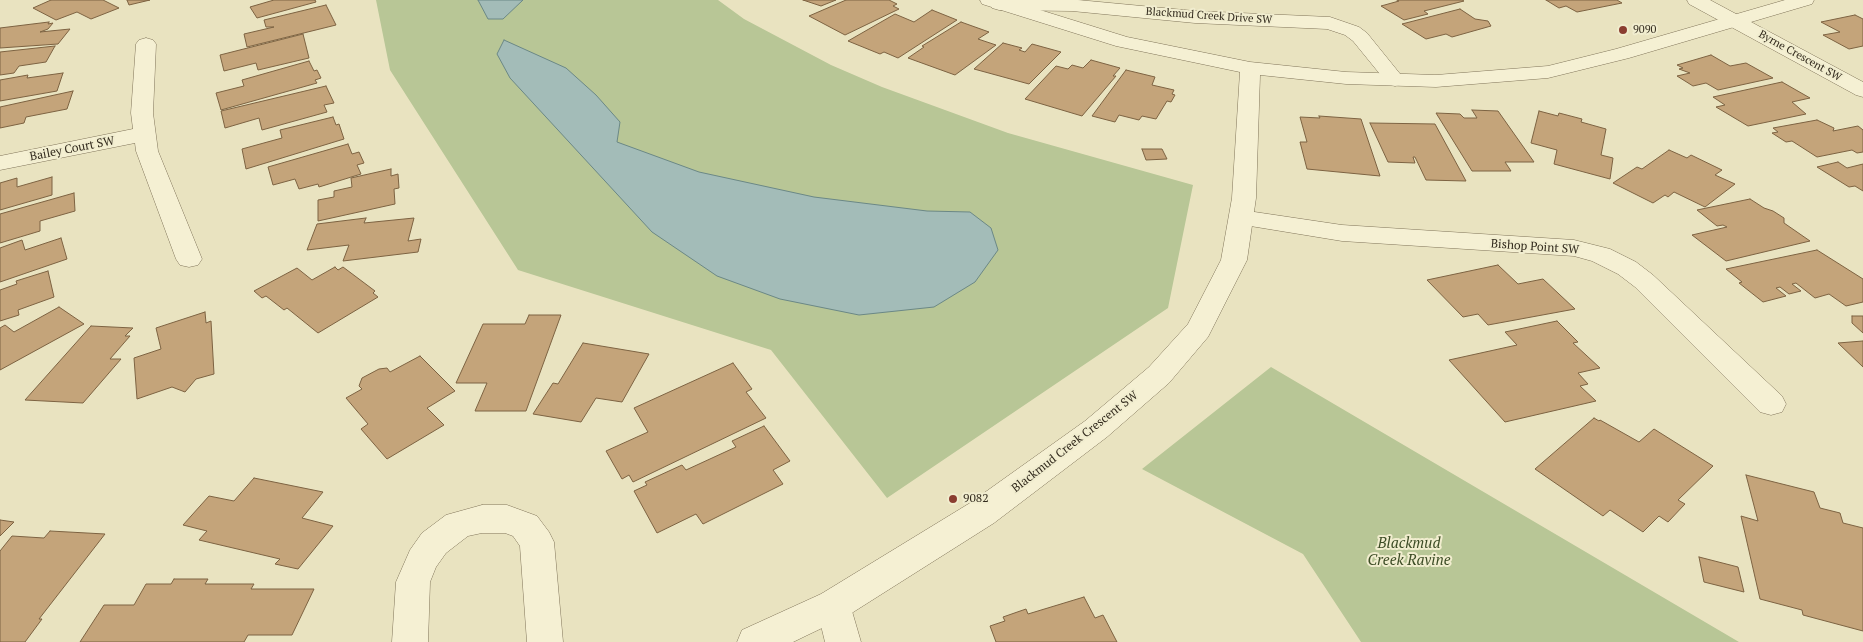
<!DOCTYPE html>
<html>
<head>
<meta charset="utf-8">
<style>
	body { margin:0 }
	canvas { display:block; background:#e9e3c0 }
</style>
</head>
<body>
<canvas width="1863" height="642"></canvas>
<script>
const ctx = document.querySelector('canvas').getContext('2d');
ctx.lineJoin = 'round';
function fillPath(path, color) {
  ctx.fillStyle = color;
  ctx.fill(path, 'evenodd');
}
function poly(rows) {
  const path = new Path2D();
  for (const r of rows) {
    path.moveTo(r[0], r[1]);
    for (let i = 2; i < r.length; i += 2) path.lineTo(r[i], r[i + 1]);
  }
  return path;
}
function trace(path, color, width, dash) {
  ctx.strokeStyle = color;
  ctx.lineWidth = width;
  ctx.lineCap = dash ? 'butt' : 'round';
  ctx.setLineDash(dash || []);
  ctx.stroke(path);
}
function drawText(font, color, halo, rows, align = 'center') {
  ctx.font = font + ' "PT Serif",serif';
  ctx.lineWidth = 4;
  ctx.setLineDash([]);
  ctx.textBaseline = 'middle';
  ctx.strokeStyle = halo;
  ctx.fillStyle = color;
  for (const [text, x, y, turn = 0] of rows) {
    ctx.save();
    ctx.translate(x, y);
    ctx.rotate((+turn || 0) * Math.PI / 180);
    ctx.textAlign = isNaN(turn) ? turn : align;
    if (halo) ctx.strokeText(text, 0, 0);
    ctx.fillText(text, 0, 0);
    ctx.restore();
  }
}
fillPath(poly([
	[376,0,718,0,744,19,831,65,882,87,1008,133,1193,185,1168,308,887,498,771,350,518,270,390,70],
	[1271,367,1739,642,1361,642,1303,554,1142,469]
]), '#b8c696');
const water = poly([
	[478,0,523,0,503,19,488,19,478,0],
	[504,40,566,68,596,95,620,122,617,142,699,172,814,197,927,211,970,212,991,228,998,250,975,282,934,307,859,315,780,299,717,276,652,232,510,78,497,54,504,40]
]);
fillPath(water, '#a3bcb8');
trace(water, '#6b8886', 1);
const building = poly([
	[51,0,103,0,119,8,91,19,77,12,56,20,33,8,51,0],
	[127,0,150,0,129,5,127,0],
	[315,0,316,2,257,18,250,7,274,0,315,0],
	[803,0,836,0,821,6,803,0],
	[846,0,889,0,897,4,893,6,899,9,845,35,809,16,846,0],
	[1397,0,1462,0,1464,1,1424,11,1428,14,1404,20,1381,6,1399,1,1397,0],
	[1546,0,1617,0,1622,3,1577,12,1566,6,1559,8,1546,0],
	[326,5,336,25,247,47,244,34,274,27,266,27,264,20,326,5],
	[1460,9,1475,19,1488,21,1491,26,1452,37,1446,34,1426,39,1402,24,1460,9],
	[932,10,957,20,898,58,884,52,880,54,848,41,895,14,914,22,932,10],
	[1855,15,1863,19,1863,46,1849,49,1823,35,1840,32,1821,22,1855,15],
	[49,22,48,24,53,23,48,29,40,32,70,29,58,44,0,48,0,28,49,22],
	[961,22,989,32,978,39,996,45,955,75,908,58,924,47,922,46,961,22],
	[303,34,309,58,258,70,256,63,224,71,220,55,303,34],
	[1003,43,1022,48,1019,50,1025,52,1032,44,1061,52,1029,84,974,69,1003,43],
	[55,46,46,62,19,66,14,73,0,75,0,52,55,46],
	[1711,55,1730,66,1746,63,1773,78,1718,90,1706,83,1693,86,1677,76,1690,73,1679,69,1683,68,1677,65,1711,55],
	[1091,60,1120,68,1113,76,1116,76,1082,116,1025,99,1056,66,1068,69,1072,65,1083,68,1091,60],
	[309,61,314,71,317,70,321,78,315,80,317,83,221,110,216,93,244,86,242,80,309,61],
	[1126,70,1155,77,1152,85,1174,90,1172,94,1175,95,1171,102,1167,101,1156,119,1142,116,1139,120,1119,115,1115,122,1092,116,1126,70],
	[63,73,57,91,0,101,0,80,28,75,27,78,63,73],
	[1782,82,1810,98,1792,102,1806,114,1748,126,1716,107,1725,105,1713,97,1782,82],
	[326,86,334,103,324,105,327,112,262,130,259,118,225,128,221,111,326,86],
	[73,91,67,109,26,117,24,123,0,128,0,107,73,91],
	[1472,110,1498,111,1534,162,1505,162,1511,171,1472,171,1436,113,1460,114,1464,118,1477,118,1472,110],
	[1539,111,1558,116,1559,113,1582,119,1581,122,1606,129,1601,155,1613,158,1610,179,1554,164,1557,150,1531,143,1539,111],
	[1319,116,1361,119,1380,176,1307,169,1300,142,1307,142,1300,117,1320,118,1319,116],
	[333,117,336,125,339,124,344,139,246,169,242,149,282,138,280,130,333,117],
	[1817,120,1834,128,1833,131,1858,126,1863,130,1863,152,1857,153,1852,150,1817,157,1792,141,1786,142,1772,133,1778,132,1773,128,1817,120],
	[1370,123,1435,124,1466,181,1426,180,1415,157,1413,157,1415,163,1388,162,1370,123],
	[348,144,352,154,359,152,364,163,357,165,361,174,319,187,318,184,299,189,295,179,273,185,268,167,348,144],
	[1142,149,1162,149,1167,159,1146,160,1142,149],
	[1669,150,1687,158,1691,155,1722,170,1715,175,1735,184,1705,207,1674,192,1668,197,1665,195,1653,203,1613,183,1637,167,1642,169,1669,150],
	[1838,162,1847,168,1863,164,1863,191,1855,186,1849,187,1817,167,1838,162],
	[391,169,391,176,398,174,399,188,394,189,395,204,318,221,318,200,334,197,334,191,352,187,351,178,391,169],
	[52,177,52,195,0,210,0,183,17,178,17,187,52,177],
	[74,193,75,211,40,221,40,231,0,243,0,214,74,193],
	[1750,199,1764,208,1773,211,1784,218,1784,223,1810,241,1726,261,1692,235,1727,227,1723,225,1717,226,1697,210,1750,199],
	[366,218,364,223,414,218,408,241,421,239,418,252,343,261,349,245,307,250,317,224,366,218],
	[61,238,67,259,0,282,0,248,22,240,25,250,61,238],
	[1817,250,1863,279,1863,302,1846,306,1829,294,1815,298,1796,283,1792,284,1801,291,1789,294,1780,287,1776,288,1786,296,1763,302,1739,283,1742,282,1726,269,1817,250],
	[1498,265,1518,284,1543,279,1575,309,1488,325,1478,314,1463,317,1427,280,1498,265],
	[335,267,338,270,343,267,375,291,373,293,378,297,318,333,287,308,284,310,266,296,262,298,254,291,297,268,312,280,335,267],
	[48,271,54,297,18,310,19,315,0,321,0,290,17,284,16,281,48,271],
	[59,307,84,324,0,370,0,328,5,325,14,332,59,307],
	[205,312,206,323,211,321,214,374,196,379,185,392,172,387,137,399,134,358,161,349,156,328,205,312],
	[529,315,561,315,526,411,475,411,487,383,456,383,483,324,525,324,529,315],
	[1852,316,1863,316,1863,333,1852,323,1852,316],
	[1557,321,1578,342,1573,343,1600,368,1578,373,1588,384,1580,386,1596,401,1505,422,1449,360,1517,345,1505,332,1557,321],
	[91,326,133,328,125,336,130,336,110,359,121,359,83,403,25,400,91,326],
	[1863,341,1863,367,1838,343,1863,341],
	[583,343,649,354,622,402,596,398,581,422,533,414,553,383,558,384,583,343],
	[420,356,455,391,427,408,444,425,387,459,361,429,368,424,346,398,362,389,359,386,362,378,379,369,387,368,390,372,420,356],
	[733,363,752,389,746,392,766,418,633,482,629,475,622,479,606,451,648,432,634,408,733,363],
	[1594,418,1599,421,1600,420,1639,442,1654,429,1713,466,1678,500,1685,504,1668,522,1659,516,1643,532,1610,510,1603,516,1535,469,1594,418],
	[764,426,790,461,773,470,783,484,703,524,696,514,657,533,634,491,647,485,645,482,682,465,686,470,736,447,732,441,764,426],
	[1746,475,1814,492,1820,508,1840,513,1843,523,1863,528,1863,631,1803,615,1802,610,1760,599,1741,516,1758,521,1746,475],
	[254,478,323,492,302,518,333,526,298,569,275,564,280,559,199,540,207,531,183,525,209,496,234,501,254,478],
	[0,520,14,522,0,536,0,520],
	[50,531,105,534,39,619,42,619,25,642,0,642,0,551,12,536,44,538,50,531],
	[1699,557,1738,567,1744,592,1704,582,1699,557],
	[174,579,208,579,205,584,254,584,251,589,314,589,292,635,248,635,244,642,80,642,104,605,134,605,146,584,171,584,174,579],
	[1084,597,1095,618,1103,615,1117,642,996,642,990,626,1005,621,1003,617,1026,609,1028,614,1084,597]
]);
fillPath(building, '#c4a47a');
trace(building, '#7d6342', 1);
const minor = poly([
	[993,0,1078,0,1195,11,1330,17,1359,27,1367,33,1405,80,1402,84,1395,86,1388,84,1353,41,1345,35,1327,29,1195,23,1072,11,999,10,992,8,990,4,993,0],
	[1687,0,1710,0,1863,82,1863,97,1856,95,1689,4,1687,0],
	[146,38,153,40,156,44,153,113,158,151,202,259,198,265,189,267,180,265,176,259,136,151,135,143,0,170,0,156,133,129,131,113,136,44,139,40,146,38],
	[1241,210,1342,225,1574,240,1610,249,1636,262,1653,275,1782,396,1786,404,1782,412,1771,415,1760,412,1635,287,1618,274,1592,261,1574,256,1342,241,1232,223,1229,218,1232,213,1241,210],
	[482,505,507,505,537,516,549,532,554,542,563,642,527,642,520,546,513,536,505,533,482,533,468,536,446,553,436,567,430,582,428,642,392,642,396,582,410,550,422,533,446,515,482,505],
	[834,589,847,594,861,642,825,642,816,605,821,594,834,589]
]);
const tertiary = poly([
	[980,0,1008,0,1127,37,1250,62,1346,72,1436,75,1548,66,1616,49,1785,0,1814,0,1812,4,1629,58,1548,78,1436,87,1346,84,1260,75,1256,198,1247,260,1208,337,1169,383,1107,437,994,523,847,616,793,642,737,642,742,630,821,594,970,503,1085,421,1149,367,1188,324,1221,260,1232,198,1240,72,1116,46,982,4,980,0]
]);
trace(minor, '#81755a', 1);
trace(tertiary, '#81755a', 1);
fillPath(minor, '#f5f0d3');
fillPath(tertiary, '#f5f0d3');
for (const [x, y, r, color] of [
	[1623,30,5,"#8a3d30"],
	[953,499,5,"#8a3d30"]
]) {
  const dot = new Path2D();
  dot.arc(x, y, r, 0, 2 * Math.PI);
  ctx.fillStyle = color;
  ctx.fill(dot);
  trace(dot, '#f1edcf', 2);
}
drawText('11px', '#322a1d', '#f1edcf', [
	["Blackmud Creek Drive SW",1209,16,4],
	["Byrne Crescent SW",1800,56,29]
]);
drawText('11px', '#322a1d', '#f1edcf', [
	["9090",1633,30]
], 'left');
drawText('12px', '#322a1d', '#f1edcf', [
	["Bailey Court SW",72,149,-11],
	["Bishop Point SW",1535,247,4],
	["Blackmud Creek Crescent SW",1075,442,-38]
]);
drawText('12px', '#322a1d', '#f1edcf', [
	["9082",963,499]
], 'left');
drawText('italic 15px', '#3c4c25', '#f1edcf', [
	["Blackmud",1409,544],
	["Creek Ravine",1409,561]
]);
</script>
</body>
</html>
